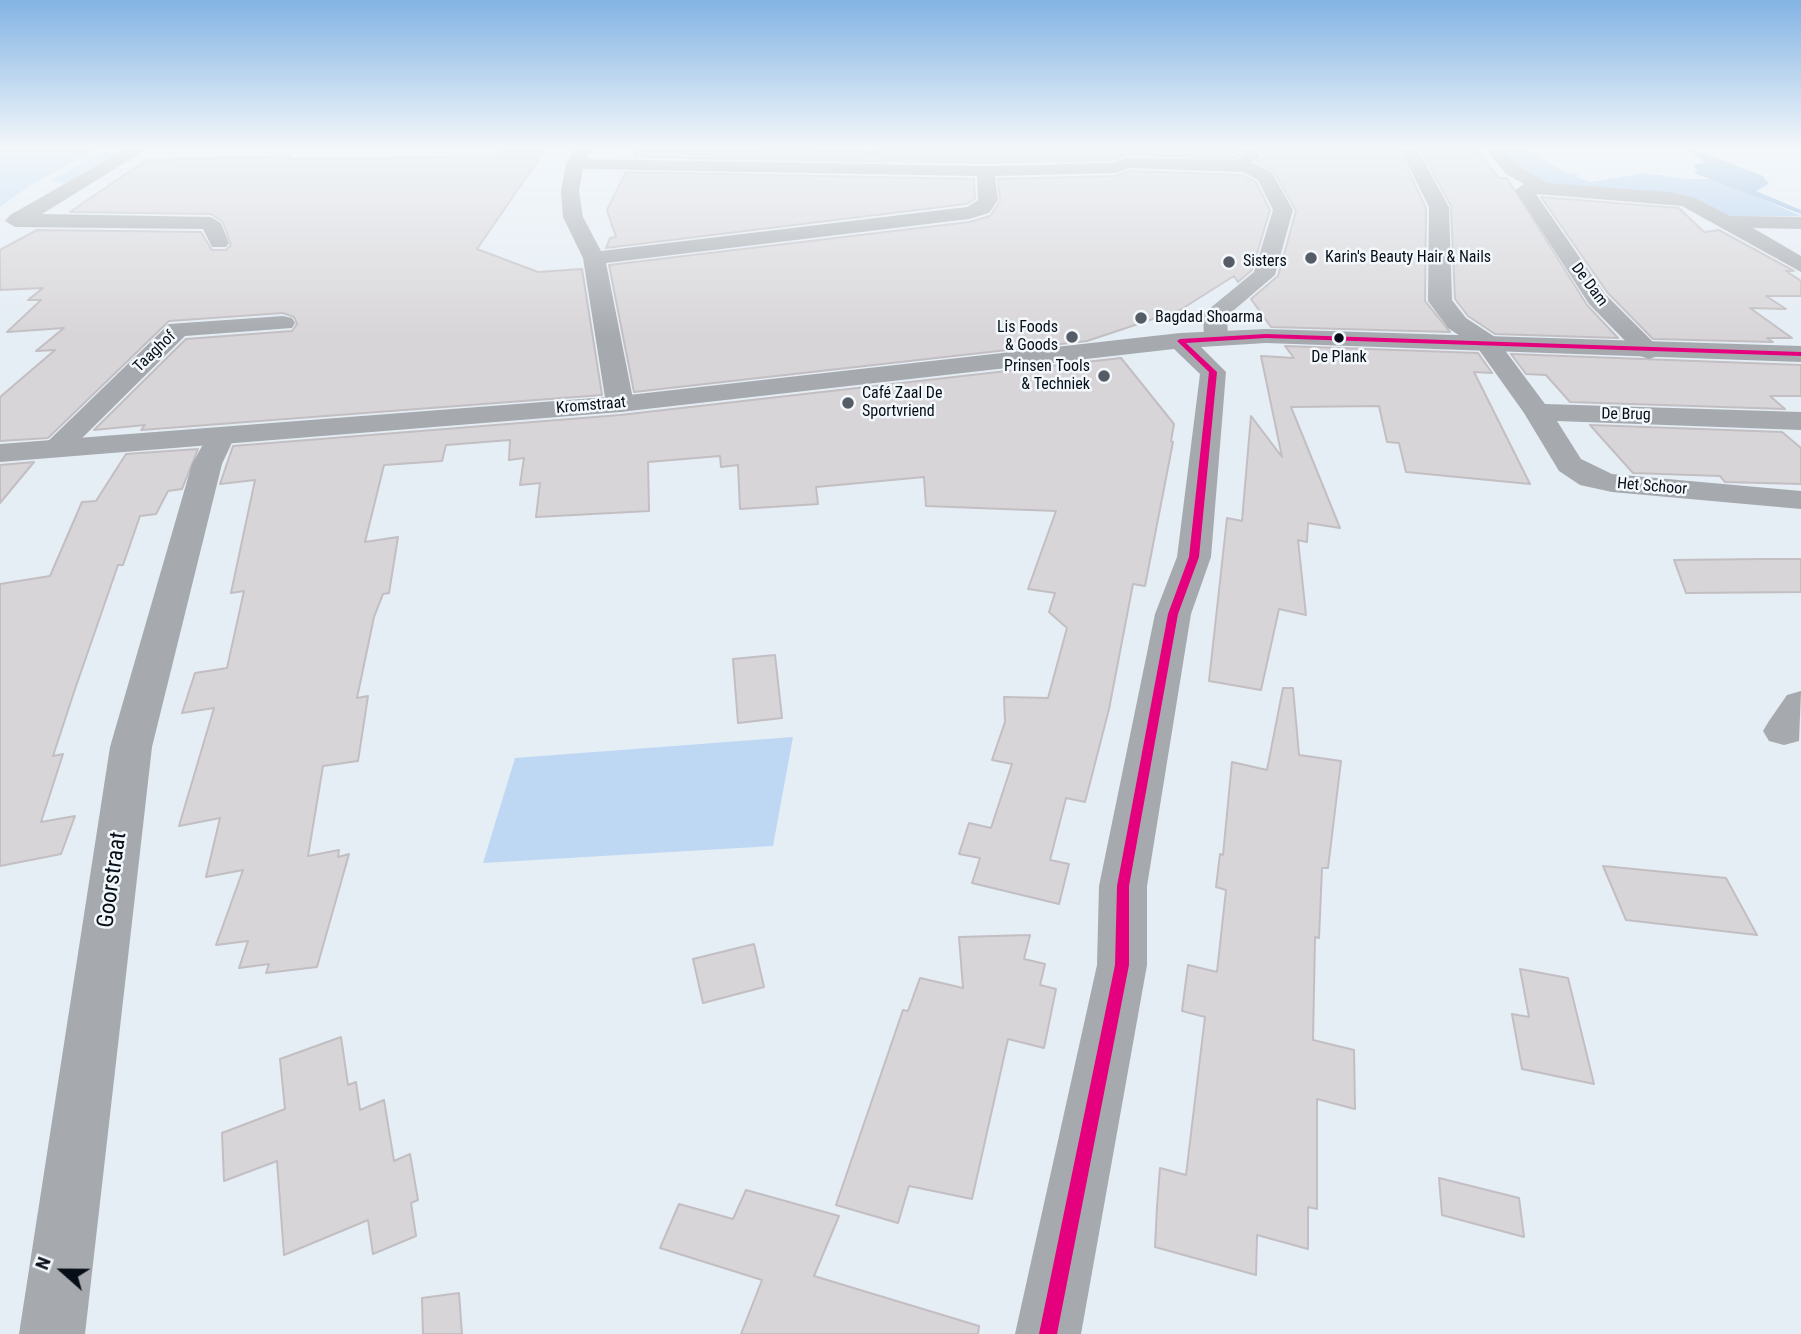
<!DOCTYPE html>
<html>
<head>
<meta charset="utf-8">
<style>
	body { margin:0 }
	#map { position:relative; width:1801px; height:1334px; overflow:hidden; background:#e5edf5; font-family:"Roboto Condensed",sans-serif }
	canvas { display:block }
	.north { position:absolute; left:28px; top:1236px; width:70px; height:70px; -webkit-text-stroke:5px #f3f8fd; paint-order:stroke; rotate:291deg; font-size:19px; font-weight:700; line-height:28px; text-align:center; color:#070e17 }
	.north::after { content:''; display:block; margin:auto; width:24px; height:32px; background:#070e17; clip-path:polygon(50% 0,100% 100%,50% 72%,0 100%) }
</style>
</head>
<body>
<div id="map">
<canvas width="1801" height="1334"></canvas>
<div class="north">N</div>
</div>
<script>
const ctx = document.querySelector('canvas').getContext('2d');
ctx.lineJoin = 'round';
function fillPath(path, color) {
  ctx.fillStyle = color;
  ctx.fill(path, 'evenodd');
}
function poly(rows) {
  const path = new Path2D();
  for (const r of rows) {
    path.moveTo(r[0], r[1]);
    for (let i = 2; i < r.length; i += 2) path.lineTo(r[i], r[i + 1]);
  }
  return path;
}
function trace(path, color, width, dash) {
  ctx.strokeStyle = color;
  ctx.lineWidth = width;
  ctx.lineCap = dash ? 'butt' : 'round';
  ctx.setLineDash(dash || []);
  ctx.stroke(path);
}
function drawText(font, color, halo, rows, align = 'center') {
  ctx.font = font + ' "Roboto Condensed",sans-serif';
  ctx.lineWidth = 5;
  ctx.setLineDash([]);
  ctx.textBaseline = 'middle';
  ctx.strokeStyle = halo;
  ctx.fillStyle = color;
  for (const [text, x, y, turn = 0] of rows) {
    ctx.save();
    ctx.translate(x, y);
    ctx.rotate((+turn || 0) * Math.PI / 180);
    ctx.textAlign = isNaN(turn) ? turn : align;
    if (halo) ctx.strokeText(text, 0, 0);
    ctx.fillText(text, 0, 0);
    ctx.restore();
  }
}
fillPath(poly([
	[0,149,97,149,31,185,0,207],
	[104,151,127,152,66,183,50,181],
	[793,737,773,846,483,863,515,758]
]), '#bed8f4');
fillPath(poly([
	[1501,149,1528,149,1566,173,1581,174,1574,176,1590,182,1645,173,1686,179,1715,179,1801,216,1728,217,1697,202,1562,190,1518,170]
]), '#a9caee');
fillPath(poly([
	[1686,149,1693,149,1763,176,1769,184,1756,191,1801,210,1801,214,1694,173,1698,170,1693,165,1704,162]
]), '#8cb4df');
const building = poly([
	[804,149,878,152,879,149,1241,149,1242,154,1234,158,1126,155,1112,160,986,163,634,157,637,151,804,149],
	[1259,149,1398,149,1426,208,1425,301,1450,332,1271,327,1251,299,1278,276,1296,211,1274,172,1257,162,1264,158,1259,149],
	[1420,149,1476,149,1499,178,1507,178,1587,305,1618,338,1495,334,1468,316,1455,299,1451,206,1420,149],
	[502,150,545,150,477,249,538,272,582,269,602,395,141,430,145,425,94,430,186,339,292,331,297,324,294,317,283,313,169,321,48,438,0,441,0,397,55,350,36,351,64,328,7,332,41,300,28,300,43,288,0,290,0,250,37,230,201,232,212,250,226,250,231,245,223,222,211,214,70,212,146,160,291,156,287,159,393,158,497,155,502,150],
	[1129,171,1242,175,1256,182,1270,210,1252,270,1238,282,1234,276,1180,310,1087,341,634,392,609,265,969,222,990,216,1000,201,998,179,1115,176,1129,171],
	[626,172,974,179,975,199,966,204,606,248,610,238,616,237,607,210,626,172],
	[1541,197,1679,208,1704,232,1719,230,1794,271,1786,271,1801,281,1801,296,1766,296,1786,309,1750,308,1792,338,1767,338,1773,342,1653,339,1607,292,1541,197],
	[1285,346,1478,353,1492,373,1474,372,1530,484,1406,472,1399,443,1387,442,1379,406,1291,407,1340,528,1308,523,1307,542,1298,540,1306,615,1279,609,1261,690,1209,681,1227,518,1242,521,1251,416,1282,457,1261,356,1294,358,1285,346],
	[1511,354,1801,365,1801,396,1770,396,1785,409,1570,402,1546,375,1526,374,1511,354],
	[1121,358,1174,424,1171,441,1173,442,1145,586,1133,584,1109,709,1085,802,1066,798,1050,860,1069,864,1059,904,972,883,980,858,959,854,969,823,991,828,1012,764,992,760,1005,722,1004,697,1048,698,1067,628,1049,612,1055,593,1028,589,1056,511,926,506,924,477,816,487,818,504,740,509,738,465,721,467,720,456,648,462,649,511,536,517,540,483,520,485,524,458,509,460,510,440,446,445,442,461,384,465,365,542,398,537,389,593,383,594,374,617,357,698,368,696,358,761,323,766,308,856,339,850,338,857,349,854,317,967,266,973,269,964,239,968,248,941,216,945,243,870,206,877,220,818,179,826,214,708,182,713,195,673,227,668,244,591,231,593,255,480,220,484,233,446,620,415,1121,358],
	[1590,425,1782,432,1801,448,1801,484,1725,482,1720,476,1633,473,1590,425],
	[198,449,182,489,168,491,156,514,140,516,123,565,118,565,74,692,53,756,63,754,41,822,75,816,61,854,0,866,0,584,50,576,82,502,96,501,126,454,198,449],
	[34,462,0,503,0,465,34,462],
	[1765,559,1801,559,1801,592,1686,593,1674,560,1765,559],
	[775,655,782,718,738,723,733,659,775,655],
	[1283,688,1293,688,1299,755,1341,761,1328,868,1322,868,1319,938,1315,937,1313,1040,1354,1050,1355,1109,1317,1099,1317,1209,1308,1207,1308,1249,1257,1235,1256,1275,1155,1247,1157,1207,1160,1168,1186,1175,1205,1017,1182,1011,1188,965,1217,972,1226,890,1216,887,1220,854,1223,855,1232,762,1267,770,1283,688],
	[1603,866,1726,878,1757,935,1626,920,1603,866],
	[1030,935,1024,959,1045,964,1040,985,1056,989,1044,1048,1008,1039,972,1199,909,1186,898,1223,836,1205,903,1010,908,1011,920,978,963,988,959,937,1030,935],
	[754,944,764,987,703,1003,693,959,754,944],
	[1520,969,1568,978,1594,1084,1522,1069,1512,1014,1529,1017,1520,969],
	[341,1037,348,1085,356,1082,360,1110,384,1100,394,1161,410,1154,418,1200,411,1203,416,1236,373,1254,368,1220,284,1255,277,1161,224,1181,222,1133,285,1109,280,1059,341,1037],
	[1439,1178,1519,1198,1524,1237,1442,1215,1439,1178],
	[746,1190,839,1216,814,1276,979,1326,978,1334,741,1334,762,1280,660,1248,679,1204,733,1219,746,1190],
	[459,1293,462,1334,423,1334,422,1298,459,1293]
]);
fillPath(building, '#d8d5d8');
trace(building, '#c2bec2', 2);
fillPath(poly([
	[1243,149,1256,149,1261,157,1241,168,1231,168,1231,162,1246,155,1243,149]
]), '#a6aaae');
fillPath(poly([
	[126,149,147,149,42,214,211,217,221,223,229,243,226,247,212,247,203,229,15,227,5,221,10,215,126,149],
	[575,149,592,149,587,159,986,166,1112,163,1126,158,1223,159,1254,163,1272,173,1293,210,1275,275,1227,316,1228,339,1225,344,1216,346,1207,344,1204,339,1203,314,1254,272,1273,210,1258,180,1243,172,1129,168,1115,173,995,176,998,200,989,213,969,219,606,263,634,404,630,410,620,412,610,410,606,404,583,258,563,217,561,191,566,164,575,149],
	[583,169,977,176,978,200,967,207,601,251,583,217,579,191,583,169],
	[1400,149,1417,149,1449,207,1452,300,1466,318,1495,337,1545,404,1801,412,1801,430,1557,421,1581,459,1612,474,1801,491,1801,509,1612,492,1580,485,1559,471,1524,413,1477,347,1448,328,1428,301,1429,207,1400,149],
	[1486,149,1504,149,1518,166,1547,183,1669,192,1695,198,1730,216,1801,217,1801,229,1753,228,1801,256,1801,272,1682,206,1536,194,1605,294,1662,351,1658,356,1649,359,1640,356,1589,304,1515,190,1524,184,1506,174,1486,149],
	[283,316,292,318,295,323,292,328,185,336,66,454,56,457,46,454,41,448,169,324,283,316],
	[221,427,231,430,235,436,222,464,152,747,85,1334,19,1334,110,747,192,464,211,430,221,427],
	[1801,691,1799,741,1784,745,1769,741,1763,731,1769,721,1787,695,1801,691]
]), '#a6aaae');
fillPath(poly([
	[1266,329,1801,346,1801,362,1266,343,1201,347,1226,372,1211,557,1191,614,1147,886,1147,965,1081,1334,1015,1334,1097,965,1099,886,1155,614,1177,557,1200,374,1174,349,620,412,0,462,0,444,620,396,1180,333,1266,329]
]), '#a6aaae');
fillPath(poly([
	[1266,334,1801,352,1801,356,1266,338,1186,343,1217,372,1199,557,1178,614,1129,886,1129,965,1057,1334,1039,1334,1115,965,1117,886,1168,614,1189,557,1209,372,1177,341,1180,339,1266,334]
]), '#e5007d');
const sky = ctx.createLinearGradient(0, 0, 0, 336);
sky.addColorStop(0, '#83b4e4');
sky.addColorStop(0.44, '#f3f7fa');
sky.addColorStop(1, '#f3f7fa00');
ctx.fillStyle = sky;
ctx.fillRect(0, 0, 1801, 336);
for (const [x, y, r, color] of [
	[1311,258,7,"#555c65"],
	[1229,262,7,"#555c65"],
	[1141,318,7,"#555c65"],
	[1072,337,7,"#555c65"],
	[1339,338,6,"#070e17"],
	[1104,376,7,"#555c65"],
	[848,403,7,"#555c65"]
]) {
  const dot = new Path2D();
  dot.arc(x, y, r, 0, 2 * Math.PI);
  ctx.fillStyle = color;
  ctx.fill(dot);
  trace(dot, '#f3f8fd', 2.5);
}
drawText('16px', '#070e17', '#f3f8fd', [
	["Karin's Beauty Hair & Nails",1325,258],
	["Sisters",1243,262],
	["Bagdad Shoarma",1155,318],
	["Lis Foods",1058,328,"right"],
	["& Goods",1058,346,"right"],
	["Prinsen Tools",1090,367,"right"],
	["& Techniek",1090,385,"right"],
	["Café Zaal De",862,394],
	["Sportvriend",862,412]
], 'left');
drawText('16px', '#070e17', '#f3f8fd', [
	["De Dam",1589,285,53],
	["Taaghof",155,352,-44],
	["Kromstraat",591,406,-5],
	["De Brug",1626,415,1],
	["Het Schoor",1652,487,5]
]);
drawText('16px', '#070e17', '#f3f8fd', [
	["De Plank",1339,358]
]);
drawText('23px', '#070e17', '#f3f8fd', [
	["Goorstraat",113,880,-82]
]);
</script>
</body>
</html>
